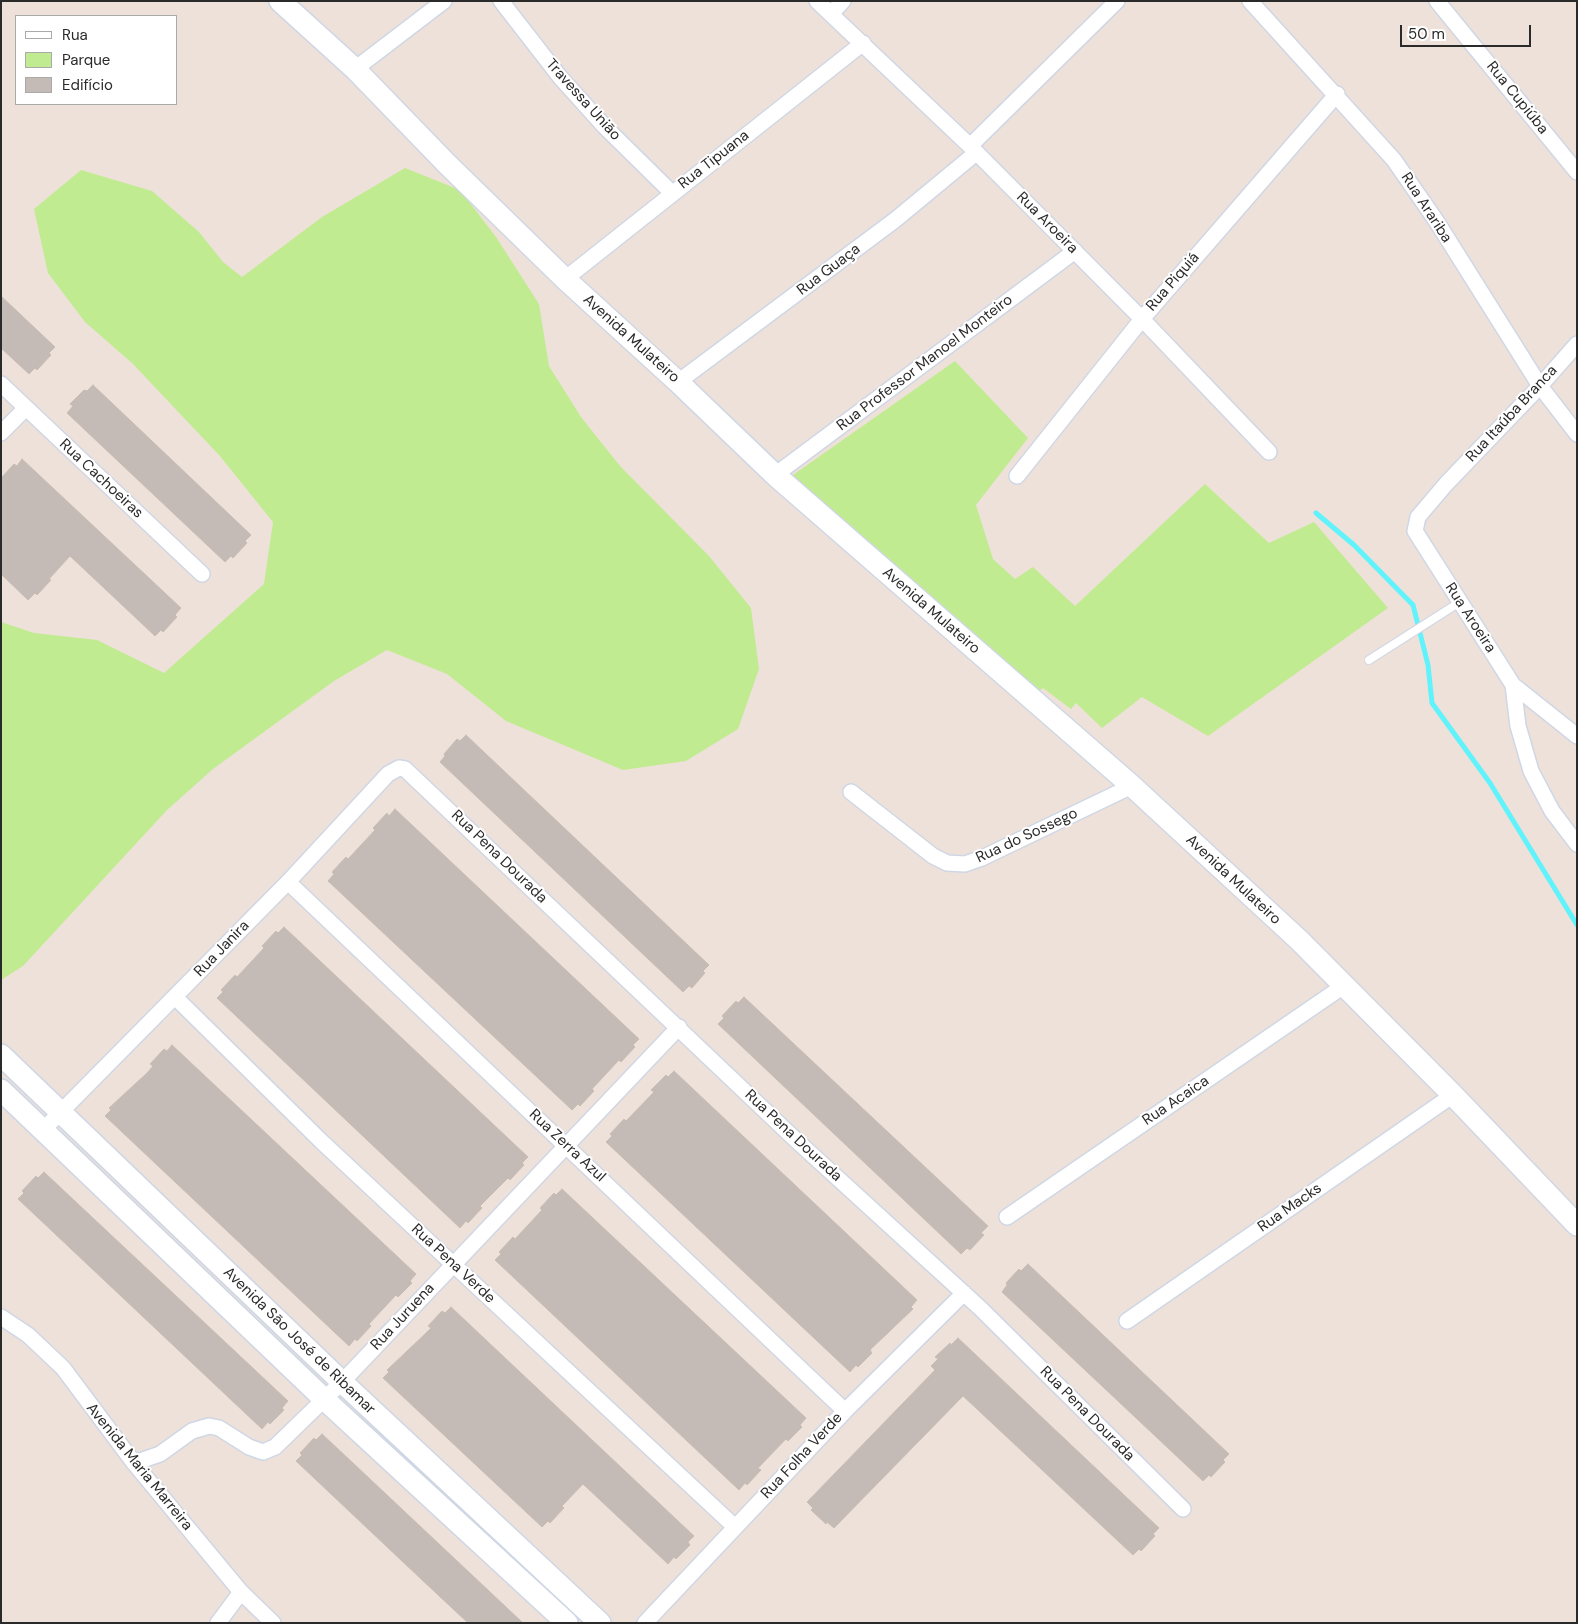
<!DOCTYPE html>
<html>
<head>
<meta charset="utf-8">
<style>
	body { margin:0 }
	#map { position:relative; width:1578px; height:1624px; overflow:hidden; background:#eee1da; font-family:"DM Sans",sans-serif }
	canvas { display:block }
	.frame { position:absolute; inset:0; border:2px solid #2a2a2a; pointer-events:none }
	.legend { position:absolute; left:15px; top:15px; width:162px; height:90px; box-sizing:border-box; background:#fff; border:1px solid #aaa; margin:0; padding:6px 9px; list-style:none; font-size:15px; color:#2a2a2a }
	.legend li { display:flex; align-items:center; gap:10px; height:25px }
	.legend b { width:25px; border:1px solid #aaa }
	.scale { position:absolute; left:1400px; top:25px; width:131px; height:22px; box-sizing:border-box; border:2px solid #2a2a2a; border-top:0; padding-left:6px; font-size:15px; line-height:18px; white-space:nowrap; color:#2a2a2a; -webkit-text-stroke:4px #fff; paint-order:stroke }
</style>
</head>
<body>
<div id="map">
<canvas width="1578" height="1624"></canvas>
<div class="frame"></div>
<ul class="legend">
<li><b style="height:6px;background:#fff"></b>Rua</li>
<li><b style="height:14px;background:#c1eb90"></b>Parque</li>
<li><b style="height:14px;background:#c5bbb6"></b>Edifício</li>
</ul>
<div class="scale">50 m</div>
</div>
<script>
const ctx = document.querySelector('canvas').getContext('2d');
ctx.lineJoin = 'round';
function fillPath(path, color) {
  ctx.fillStyle = color;
  ctx.fill(path, 'evenodd');
}
function poly(rows) {
  const path = new Path2D();
  for (const r of rows) {
    path.moveTo(r[0], r[1]);
    for (let i = 2; i < r.length; i += 2) path.lineTo(r[i], r[i + 1]);
  }
  return path;
}
function trace(path, color, width, dash) {
  ctx.strokeStyle = color;
  ctx.lineWidth = width;
  ctx.lineCap = dash ? 'butt' : 'round';
  ctx.setLineDash(dash || []);
  ctx.stroke(path);
}
function drawText(font, color, halo, rows, align = 'center') {
  ctx.font = font + ' "DM Sans",sans-serif';
  ctx.lineWidth = 4;
  ctx.setLineDash([]);
  ctx.textBaseline = 'middle';
  ctx.strokeStyle = halo;
  ctx.fillStyle = color;
  for (const [text, x, y, turn = 0] of rows) {
    ctx.save();
    ctx.translate(x, y);
    ctx.rotate((+turn || 0) * Math.PI / 180);
    ctx.textAlign = isNaN(turn) ? turn : align;
    if (halo) ctx.strokeText(text, 0, 0);
    ctx.fillText(text, 0, 0);
    ctx.restore();
  }
}
fillPath(poly([
	[405,168,460,190,496,237,539,304,549,366,581,417,620,466,709,556,751,608,759,669,738,729,686,761,623,770,506,721,447,674,387,650,334,681,213,769,167,810,23,966,1,980,1,622,34,633,97,640,164,673,264,584,273,522,219,455,133,364,85,322,48,273,34,209,81,170,152,191,199,232,223,262,242,277,322,217],
	[955,361,1028,438,976,505,993,559,1015,579,1033,567,1075,606,1205,484,1269,543,1314,522,1388,608,1208,736,1142,697,1102,728,1076,703,1071,709,1043,688,1035,694,793,475]
]), '#c1eb90');
trace(poly([
	[1316,513,1354,545,1413,605,1428,665,1432,703,1490,783,1577,925]
]), '#60f3fc', 5);
const building = poly([
	[1,296,55,347,49,353,51,355,37,370,35,368,29,374,1,348,1,296],
	[93,385,251,535,245,541,247,543,233,558,231,556,225,562,67,413,73,406,70,404,84,390,87,391,93,385],
	[22,459,181,608,175,615,177,617,163,632,161,630,155,636,70,556,49,579,51,580,37,595,35,593,28,600,1,574,1,478,14,464,17,466,22,459],
	[466,735,709,965,703,971,705,973,692,988,689,986,683,992,440,762,445,756,444,754,457,739,460,741,466,735],
	[395,809,639,1039,633,1045,635,1047,621,1062,619,1060,592,1089,594,1091,580,1106,578,1104,572,1110,328,881,334,874,332,872,346,857,348,859,375,830,373,828,387,813,389,816,395,809],
	[284,927,528,1157,522,1163,524,1165,510,1180,508,1178,480,1206,482,1208,468,1223,466,1221,460,1228,217,998,223,992,221,990,235,975,237,977,264,948,262,946,276,931,278,933,284,927],
	[744,997,988,1226,981,1233,984,1235,970,1250,967,1248,961,1254,718,1024,724,1018,722,1016,736,1001,738,1003,744,997],
	[172,1045,416,1274,410,1281,412,1283,398,1297,396,1295,369,1324,371,1326,357,1341,355,1339,349,1346,105,1116,111,1110,109,1108,147,1073,153,1066,150,1064,164,1049,167,1051,172,1045],
	[674,1071,917,1300,911,1307,913,1309,870,1350,872,1353,858,1367,856,1365,850,1372,606,1142,612,1136,610,1134,624,1119,626,1121,654,1092,651,1090,666,1075,668,1077,674,1071],
	[44,1172,288,1401,282,1408,284,1410,270,1424,268,1422,262,1429,18,1199,24,1193,22,1191,36,1176,38,1178,44,1172],
	[562,1189,806,1418,800,1425,802,1427,788,1441,786,1439,758,1468,761,1470,747,1485,745,1483,739,1490,495,1260,501,1254,499,1252,513,1237,515,1239,542,1210,540,1208,554,1193,556,1195,562,1189],
	[1028,1264,1229,1454,1223,1460,1225,1462,1211,1477,1209,1475,1203,1481,1002,1292,1007,1285,1006,1283,1019,1269,1021,1271,1028,1264],
	[451,1307,694,1536,688,1542,690,1545,676,1559,674,1557,668,1564,583,1484,562,1506,564,1508,550,1523,548,1521,542,1527,383,1378,389,1372,387,1370,425,1334,431,1328,428,1326,442,1311,445,1313,451,1307],
	[958,1338,1159,1528,1153,1534,1155,1536,1141,1551,1139,1549,1133,1555,963,1396,834,1528,827,1522,826,1524,811,1510,813,1508,807,1502,935,1370,931,1366,938,1359,935,1357,950,1343,951,1345,958,1338],
	[322,1434,353,1463,523,1623,468,1623,421,1579,296,1461,302,1455,300,1453,314,1438,316,1440,322,1434]
]);
fillPath(building, '#c5bbb6');
trace(building, '#c9bdb3', 1);
const lane = poly([
	[1369,660,1460,602]
]);
const street = poly([
	[501,1,560,77,604,126,672,193],
	[817,1,970,146,1142,319,1269,452],
	[1250,1,1394,160,1437,222,1540,386,1577,434],
	[1437,1,1577,172],
	[831,14,843,1],
	[355,69,444,1],
	[970,146,1117,1],
	[565,279,863,43],
	[1577,344,1540,386,1446,484,1418,517,1415,531,1513,685,1577,736],
	[678,382,895,220,976,153],
	[1,384,202,574],
	[1,433,26,408],
	[775,475,1075,251],
	[1017,476,1142,319,1337,94],
	[1513,685,1518,726,1531,771,1552,811,1577,844],
	[851,792,933,856,947,863,965,864,982,858,1132,786],
	[288,882,845,1411],
	[175,997,322,1142,735,1527],
	[43,1130,288,882,388,774,399,768,405,769,797,1141,980,1308,1183,1509],
	[1007,1217,1345,985],
	[1,1317,28,1335,63,1368,134,1463,241,1592,273,1623],
	[1127,1321,1453,1095],
	[134,1463,160,1454,192,1431,209,1426,219,1428,249,1447,263,1452,275,1447,342,1382,679,1027],
	[218,1623,241,1592],
	[645,1623,845,1411,964,1293]
]);
const secondary = poly([
	[280,1,355,69,447,164,565,279,678,382,775,475,1132,786,1299,940,1453,1095,1577,1225],
	[1,1055,342,1382,600,1623],
	[1,1090,324,1399,567,1623]
]);
trace(lane, '#cfd7e4', 10);
trace(street, '#cfd7e4', 18);
trace(secondary, '#cfd7e4', 24);
trace(lane, '#fff', 8);
trace(street, '#fff', 15);
trace(secondary, '#fff', 21);
drawText('15px', '#2a2a2a', '#fff', [
	["Rua Cupiúba",1517,98,51],
	["Travessa União",583,100,48],
	["Rua Tipuana",714,160,-38],
	["Rua Arariba",1426,208,57],
	["Rua Aroeira",1047,223,45],
	["Rua Guaça",829,270,-37],
	["Rua Piquiá",1173,282,-49],
	["Avenida Mulateiro",631,339,42],
	["Rua Professor Manoel Monteiro",925,363,-37],
	["Rua Itaúba Branca",1512,414,-47],
	["Rua Cachoeiras",101,479,43],
	["Avenida Mulateiro",931,611,41],
	["Rua Aroeira",1470,618,57],
	["Rua do Sossego",1027,836,-25],
	["Rua Pena Dourada",499,857,44],
	["Avenida Mulateiro",1233,880,43],
	["Rua Janira",222,949,-46],
	["Rua Acaica",1176,1101,-34],
	["Rua Pena Dourada",793,1136,43],
	["Rua Zerra Azul",567,1146,43],
	["Rua Macks",1290,1208,-35],
	["Rua Pena Verde",453,1264,43],
	["Rua Juruena",403,1317,-47],
	["Avenida São José de Ribamar",299,1341,44],
	["Rua Pena Dourada",1087,1414,45],
	["Rua Folha Verde",802,1456,-47],
	["Avenida Maria Marreira",139,1467,51]
]);
</script>
</body>
</html>
